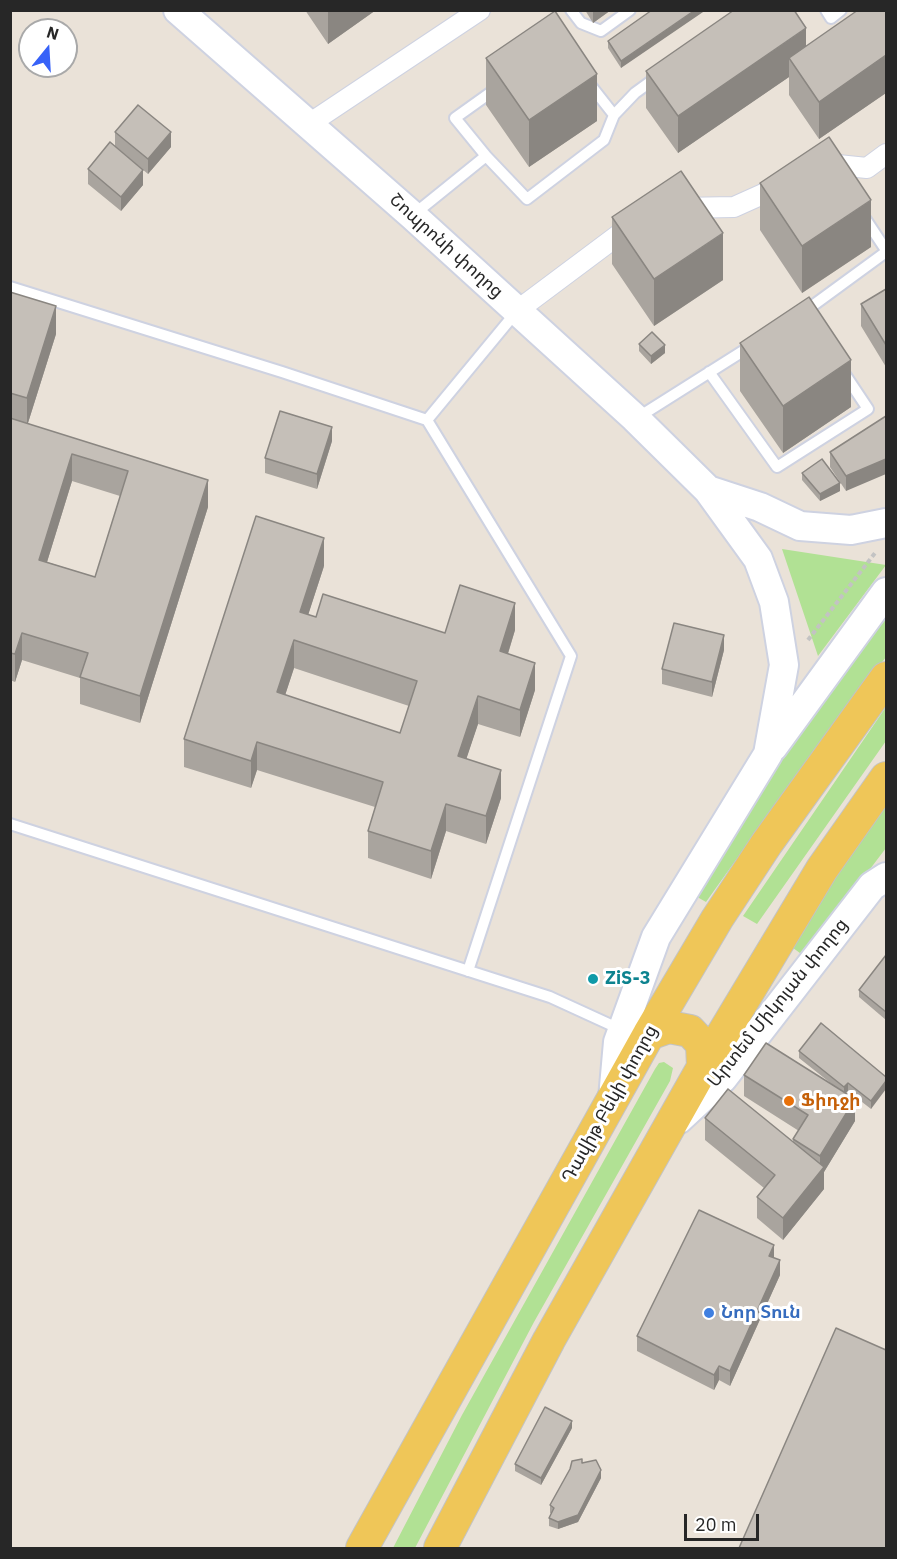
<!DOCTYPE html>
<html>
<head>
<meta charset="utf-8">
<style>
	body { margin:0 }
	#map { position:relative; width:897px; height:1559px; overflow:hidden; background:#eae2d8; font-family:"IBM Plex Sans",sans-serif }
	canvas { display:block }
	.frame { position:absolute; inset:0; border:12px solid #272727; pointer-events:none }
	.north { position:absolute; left:18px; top:18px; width:60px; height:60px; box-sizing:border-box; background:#fff; border:2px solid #a9a9a9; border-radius:50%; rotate:18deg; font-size:16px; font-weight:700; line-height:24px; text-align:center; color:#272727 }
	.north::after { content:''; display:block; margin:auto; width:21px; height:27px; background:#3762f8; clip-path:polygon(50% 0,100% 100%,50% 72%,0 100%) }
	.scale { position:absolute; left:684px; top:1514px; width:75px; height:27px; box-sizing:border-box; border:3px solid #272727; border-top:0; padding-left:8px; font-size:18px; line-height:21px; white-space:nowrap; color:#272727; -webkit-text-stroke:4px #fff; paint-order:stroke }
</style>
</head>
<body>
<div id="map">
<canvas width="897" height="1559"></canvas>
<div class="frame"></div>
<div class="north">N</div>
<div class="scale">20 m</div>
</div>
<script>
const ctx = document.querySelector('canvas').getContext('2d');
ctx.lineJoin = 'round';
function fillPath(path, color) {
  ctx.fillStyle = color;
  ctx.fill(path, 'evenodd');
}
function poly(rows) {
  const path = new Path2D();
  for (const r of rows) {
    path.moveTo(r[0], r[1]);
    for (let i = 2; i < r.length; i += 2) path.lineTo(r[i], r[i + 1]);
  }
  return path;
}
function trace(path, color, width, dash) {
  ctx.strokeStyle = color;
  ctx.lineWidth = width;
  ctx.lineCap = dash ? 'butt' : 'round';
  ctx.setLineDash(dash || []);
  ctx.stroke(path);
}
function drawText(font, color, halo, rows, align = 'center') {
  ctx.font = font + ' "IBM Plex Sans","Noto Sans Armenian",sans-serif';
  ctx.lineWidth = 6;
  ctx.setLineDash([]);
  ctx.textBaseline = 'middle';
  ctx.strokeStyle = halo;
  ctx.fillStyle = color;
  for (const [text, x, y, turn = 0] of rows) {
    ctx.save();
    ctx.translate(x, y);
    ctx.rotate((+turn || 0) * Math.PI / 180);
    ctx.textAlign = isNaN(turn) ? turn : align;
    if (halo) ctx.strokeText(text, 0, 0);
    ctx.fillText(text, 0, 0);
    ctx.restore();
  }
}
fillPath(poly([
	[782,549,886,565,818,656],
	[886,619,886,657,790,784,706,902,692,894,769,770,838,677],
	[886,707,886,741,757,924,743,916],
	[886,804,886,848,804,956,789,945],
	[664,1062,673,1068,670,1081,534,1322,415,1548,393,1548,462,1415,655,1069,659,1063]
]), '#b1e194');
const lane = poly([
	[571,10,581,23,601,31,630,10],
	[826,10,831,18,841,10],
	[588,82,614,115],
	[486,156,455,118,497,88],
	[413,215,486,156,527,199,604,140,614,115,635,93,657,77],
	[864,217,886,250],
	[10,287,282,372,427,420,517,311],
	[804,312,886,252],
	[709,372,777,467,868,409,844,373],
	[637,418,751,346],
	[427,420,571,656,468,971],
	[10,824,550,997,622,1030]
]);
const street = poly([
	[309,124,480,10],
	[823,167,828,164,867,168,886,154],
	[679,208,734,207,783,185],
	[518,310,633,224]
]);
const secondary = poly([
	[178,10,413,216,635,418,708,490,758,559,774,602,784,665,768,754,656,937,618,1042,613,1098],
	[708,490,760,507,800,526,851,530,886,523],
	[773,747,886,592],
	[679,1119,723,1078,872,886,886,877]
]);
const primary = poly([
	[649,1034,669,1027,690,1031,702,1044,703,1067],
	[362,1548,649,1034,717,919,767,843,886,678],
	[440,1548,549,1340,703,1067,822,869,886,778]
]);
trace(lane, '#ced2e1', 14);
trace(street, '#ced2e1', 22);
trace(secondary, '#ced2e1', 32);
trace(primary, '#c3c3c3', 34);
trace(poly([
	[808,640,875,553]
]), '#c3c3c3', 4, [4.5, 3]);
trace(lane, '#fff', 10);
trace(street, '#fff', 20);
trace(secondary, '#fff', 28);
trace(primary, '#efc658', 32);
fillPath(poly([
	[305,10,376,10,328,44],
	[585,10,611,10,593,23],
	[652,10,621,68,608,48,608,41],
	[886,10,886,93,819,139,789,95,789,77,678,153,646,108,646,71,806,46],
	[486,58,597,121,529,167,486,105],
	[115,132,171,147,148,174,115,146],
	[88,169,143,185,121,211,88,184],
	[760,183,871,247,802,293,760,230],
	[612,217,723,280,654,326,612,264],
	[886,289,886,367,861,326,861,304],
	[10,292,56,334,28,423,208,507,140,723,80,704,80,678,22,660,15,682,10,680],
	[72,481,120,496,95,577,47,562],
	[740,343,851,407,783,453,740,391],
	[639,344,665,353,651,364,639,351],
	[886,416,846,491,830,467,830,452],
	[332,441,317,489,265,473,265,458],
	[802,473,840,491,820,501,802,480],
	[324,566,308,615,316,617,445,633,515,630,508,654,535,690,520,737,478,724,466,759,501,798,486,844,446,831,431,879,368,858,368,831,375,807,257,770,251,788,184,767,184,739],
	[294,668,409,706,400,733,285,695],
	[724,650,712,697,662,684,662,669],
	[886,955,886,1020,859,997,859,990],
	[799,1051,886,1077,871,1109,848,1091,846,1093,855,1121,824,1172,824,1189,783,1240,757,1218,757,1197,764,1188,705,1140,705,1118,793,1142,793,1139,799,1131,744,1096,744,1075,833,1085,799,1058],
	[774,1258,780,1275,730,1386,719,1380,714,1390,637,1351,637,1336],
	[572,1428,541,1485,515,1471,515,1464],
	[582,1463,601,1478,578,1522,558,1529,549,1526,549,1518,551,1513,550,1513,550,1505]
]), '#a9a49e');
fillPath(poly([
	[328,10,376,10,328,44],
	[593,10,611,10,593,23],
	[695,10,706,10,621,68,621,61],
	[806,28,806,65,789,58,789,77,678,153,678,116],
	[886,55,886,93,819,139,819,102],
	[597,74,597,121,529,167,529,120],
	[171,132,171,147,148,174,148,159],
	[143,170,143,185,121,211,121,197],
	[871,200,871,247,802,293,802,246],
	[723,233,723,280,654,326,654,279],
	[56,306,56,334,27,426,27,398],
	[665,345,665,353,651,364,651,356],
	[851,360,851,407,783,453,783,406],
	[332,427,332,441,317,489,317,474],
	[72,454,72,481,39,588,39,560],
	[886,459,886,474,846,491,846,476],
	[208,480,208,507,140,723,140,696],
	[840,483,840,491,820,501,820,494],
	[324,538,324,566,300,640,300,612],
	[515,603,515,630,500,679,500,651],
	[22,633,22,660,15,682,15,654],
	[724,635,724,650,712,697,712,682],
	[294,640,294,668,277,720,277,692],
	[535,663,535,690,520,737,520,710],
	[478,696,478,724,458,784,458,756],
	[257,742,257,770,251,788,251,761],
	[501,770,501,798,486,844,486,816],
	[446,804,446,831,431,879,431,851],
	[886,1081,886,1089,871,1109,871,1101],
	[848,1083,848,1091,844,1094,844,1087],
	[855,1099,855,1121,824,1172,824,1189,783,1240,783,1218,820,1171,820,1156],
	[774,1245,774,1260,769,1256],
	[780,1260,780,1275,730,1386,730,1371],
	[719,1366,719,1380,714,1390,714,1375],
	[572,1421,572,1428,541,1485,541,1478],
	[601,1470,601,1478,578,1522,558,1529,558,1522]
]), '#8a8681');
const building = poly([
	[652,10,695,10,621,61,608,41,652,10],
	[734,10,794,10,806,28,678,116,646,71,734,10],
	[858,10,886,10,886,55,819,102,789,58,858,10],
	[555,11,597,74,529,120,486,58,555,11],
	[138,105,171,132,148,159,115,132,138,105],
	[829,137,871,200,802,246,760,183,829,137],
	[110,142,143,170,121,197,88,169,110,142],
	[681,171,723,233,654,279,612,217,681,171],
	[886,289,886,345,861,304,886,289],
	[10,292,56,306,27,398,10,393,10,292],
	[809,297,851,360,783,406,740,343,809,297],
	[652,332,665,345,651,356,639,344,652,332],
	[280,411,332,427,317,474,265,458,280,411],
	[886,416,886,459,846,476,830,452,886,416],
	[10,418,208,480,140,696,80,677,88,653,22,633,15,654,10,653,10,418],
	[72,454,128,471,95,577,39,560,72,454],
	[822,459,840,483,820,494,802,473,822,459],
	[256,516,324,538,300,612,316,617,323,594,445,633,460,585,515,603,500,651,535,663,520,710,478,696,458,756,501,770,486,816,446,804,431,851,368,831,383,782,257,742,251,761,184,739,256,516],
	[294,640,417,681,400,733,277,692,294,640],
	[674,623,724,635,712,682,662,669,674,623],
	[886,955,886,1012,859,990,886,955],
	[821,1023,886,1077,886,1081,871,1101,848,1083,844,1087,799,1051,821,1023],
	[766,1043,855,1099,820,1156,793,1139,808,1115,744,1075,766,1043],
	[728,1089,824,1167,783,1218,757,1197,775,1175,705,1118,728,1089],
	[699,1210,774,1245,769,1256,780,1260,730,1371,719,1366,714,1375,637,1336,699,1210],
	[836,1328,886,1350,886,1548,739,1548,836,1328],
	[545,1407,572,1421,541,1478,515,1464,545,1407],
	[582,1459,582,1463,596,1460,601,1470,578,1515,558,1522,549,1518,554,1508,550,1505,570,1469,572,1461,582,1459]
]);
fillPath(building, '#c5bfb8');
trace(building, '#8a8681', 1.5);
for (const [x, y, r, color] of [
	[593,979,6,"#0f9aa8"],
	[789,1101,6,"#e8710a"],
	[709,1313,6,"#3f7fe0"]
]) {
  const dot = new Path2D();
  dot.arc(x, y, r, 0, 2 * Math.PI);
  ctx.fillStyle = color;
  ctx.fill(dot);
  trace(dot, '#fff', 2);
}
drawText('18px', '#272727', '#fff', [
	["Շոպրոնի փողոց",446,246,42],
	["Արտեմ Միկոյան փողոց",778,1003,-51],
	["Դավիթ Բեկի փողոց",610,1104,-61]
]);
drawText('bold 18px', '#0d838f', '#fff', [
	["ZiS-3",605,979]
], 'left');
drawText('bold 18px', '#c56008', '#fff', [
	["Ֆիդջի",801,1101]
], 'left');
drawText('bold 18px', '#366cbe', '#fff', [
	["Նոր Տուն",721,1313]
], 'left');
</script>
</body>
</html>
